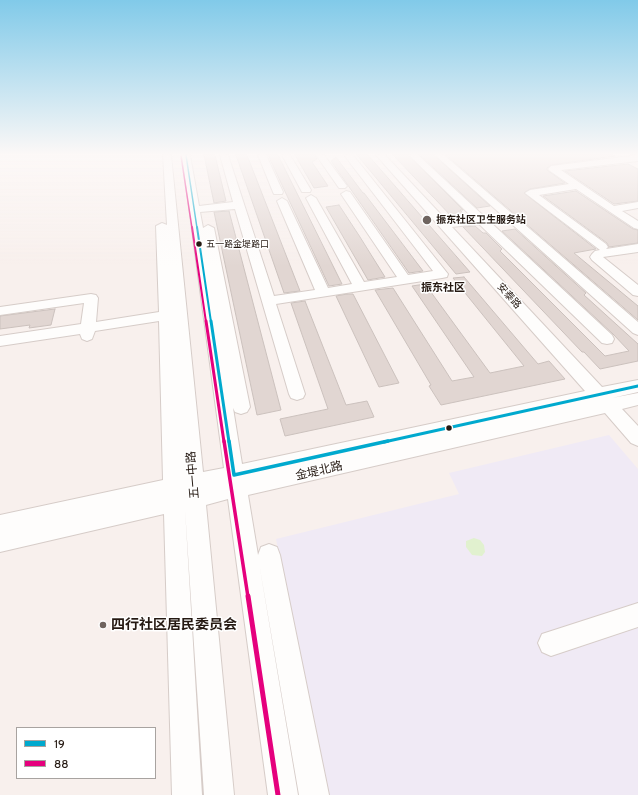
<!DOCTYPE html>
<html>
<head>
<meta charset="utf-8">
<style>
	body { margin:0 }
	#map { position:relative; width:638px; height:795px; overflow:hidden; background:#f8f0ed; font-family:Cabin,sans-serif }
	canvas { display:block }
	.legend { position:absolute; left:16px; top:727px; width:140px; height:52px; box-sizing:border-box; background:#fff; border:1px solid #a8a3a0; margin:0; padding:5px 7px; list-style:none; font-size:12px; color:#251912 }
	.legend li { display:flex; align-items:center; gap:8px; height:20px }
	.legend b { width:20px; border:1px solid #a8a3a0 }
</style>
</head>
<body>
<div id="map">
<canvas width="638" height="795"></canvas>
<ul class="legend">
<li><b style="height:5px;background:#00a9ce"></b>19</li>
<li><b style="height:5px;background:#e5007d"></b>88</li>
</ul>
</div>
<script>
const ctx = document.querySelector('canvas').getContext('2d');
ctx.lineJoin = 'round';
function fillPath(path, color) {
  ctx.fillStyle = color;
  ctx.fill(path, 'evenodd');
}
function poly(rows) {
  const path = new Path2D();
  for (const r of rows) {
    path.moveTo(r[0], r[1]);
    for (let i = 2; i < r.length; i += 2) path.lineTo(r[i], r[i + 1]);
  }
  return path;
}
function trace(path, color, width, dash) {
  ctx.strokeStyle = color;
  ctx.lineWidth = width;
  ctx.lineCap = dash ? 'butt' : 'round';
  ctx.setLineDash(dash || []);
  ctx.stroke(path);
}
function drawText(font, color, halo, rows, align = 'center') {
  ctx.font = font + ' Cabin,"Noto Sans SC",sans-serif';
  ctx.lineWidth = 3;
  ctx.setLineDash([]);
  ctx.textBaseline = 'middle';
  ctx.strokeStyle = halo;
  ctx.fillStyle = color;
  for (const [text, x, y, turn = 0] of rows) {
    ctx.save();
    ctx.translate(x, y);
    ctx.rotate((+turn || 0) * Math.PI / 180);
    ctx.textAlign = isNaN(turn) ? turn : align;
    if (halo) ctx.strokeText(text, 0, 0);
    ctx.fillText(text, 0, 0);
    ctx.restore();
  }
}
fillPath(poly([
	[609,435,638,469,638,795,327,795,276,539,459,494,449,473]
]), '#f0eaf5');
fillPath(poly([
	[474,538,480,540,484,545,485,552,482,556,472,555,466,547,466,541]
]), '#e1f1cf');
const building = poly([
	[204,155,215,155,226,201,214,203,204,155],
	[236,155,247,155,300,291,284,293,236,155],
	[268,155,278,155,342,284,329,286,268,155],
	[295,155,315,155,317,159,312,162,328,186,314,188,295,155],
	[357,155,368,155,470,272,456,274,357,155],
	[393,155,408,155,463,210,460,210,466,217,454,219,393,155],
	[420,155,434,155,490,206,477,208,420,155],
	[446,155,612,155,615,156,551,165,547,168,547,170,565,183,530,189,524,193,596,249,574,253,638,306,638,320,446,155],
	[336,157,363,193,364,193,423,271,409,273,331,161,336,157],
	[628,164,638,169,638,201,614,204,565,171,628,164],
	[576,191,633,229,638,230,638,243,609,247,607,243,543,196,576,191],
	[339,205,360,237,385,277,368,280,326,207,339,205],
	[229,211,281,410,257,415,214,212,229,211],
	[475,226,483,233,486,233,502,249,500,251,605,356,629,351,613,334,502,231,515,229,586,293,584,295,638,344,638,361,600,369,584,352,582,352,463,227,475,226],
	[464,277,538,364,549,361,565,379,441,405,429,386,431,385,375,290,393,288,452,381,474,377,412,286,425,284,490,373,524,366,453,278,464,277],
	[347,294,353,294,399,383,379,387,336,296,347,294],
	[305,301,346,405,367,401,374,417,285,436,280,419,328,409,291,303,305,301],
	[55,309,51,325,29,328,30,325,0,329,0,316,55,309]
]);
fillPath(building, '#e1d6d2');
trace(building, '#cbc1bd', 1);
const minor = poly([
	[163,155,171,155,203,472,224,468,182,155,190,155,199,206,233,202,220,155,228,155,274,296,315,290,277,201,282,198,287,201,328,288,352,284,306,198,311,195,316,198,364,282,397,277,341,194,346,191,350,192,408,275,433,271,344,155,353,155,448,274,447,277,442,278,276,304,305,394,303,398,297,400,291,398,289,394,235,209,200,212,203,228,208,225,214,228,250,407,247,412,241,414,235,412,233,408,242,464,585,391,376,155,385,155,447,221,473,218,409,155,418,155,612,335,614,339,612,343,607,344,602,343,479,224,452,227,602,387,638,380,638,392,612,398,638,393,638,405,622,409,638,426,638,446,631,443,605,413,248,495,258,555,261,547,269,544,277,547,280,555,329,795,299,795,259,563,298,795,268,795,228,499,206,505,234,795,204,795,185,509,202,795,172,795,164,514,0,552,0,515,163,480,159,321,95,331,92,339,87,341,82,339,80,334,0,346,0,336,81,324,84,303,0,315,0,307,91,294,96,295,98,298,96,322,159,312,156,226,162,223,167,225,163,155],
	[258,155,266,155,283,192,282,194,274,194,273,192,258,155],
	[282,155,290,155,311,190,310,192,302,192,282,155],
	[316,155,324,155,347,186,345,188,339,188,316,155],
	[435,155,444,155,638,322,638,335,633,333,435,155],
	[638,155,638,161,561,170,614,206,638,202,638,208,622,211,638,221,638,229,634,228,576,189,539,195,606,244,608,247,606,249,638,244,638,252,603,257,638,285,638,296,633,295,592,260,590,257,592,254,595,251,600,250,525,193,530,190,569,184,550,171,548,169,551,166,638,155],
	[638,603,638,627,551,656,542,652,538,643,542,634,638,603]
]);
trace(minor, '#d6ccc8', 2);
fillPath(minor, '#fefdfc');
trace(poly([
	[186,155,197,228]
]), '#00a9ce', 1.5);
trace(poly([
	[197,227,211,322]
]), '#00a9ce', 2);
trace(poly([
	[211,321,229,442],
	[384,442,638,386]
]), '#00a9ce', 3);
trace(poly([
	[229,441,234,475,388,441]
]), '#00a9ce', 3.5);
trace(poly([
	[181,156,192,228]
]), '#e5007d', 1.5);
trace(poly([
	[192,227,206,322]
]), '#e5007d', 2);
trace(poly([
	[206,321,224,442]
]), '#e5007d', 3);
trace(poly([
	[224,441,248,597]
]), '#e5007d', 3.5);
trace(poly([
	[248,596,278,795]
]), '#e5007d', 5);
const sky = ctx.createLinearGradient(0, 0, 0, 266);
sky.addColorStop(0, '#81cae9');
sky.addColorStop(0.58, '#fcf8f7');
sky.addColorStop(1, '#fcf8f700');
ctx.fillStyle = sky;
ctx.fillRect(0, 0, 638, 266);
for (const [x, y, r, color] of [
	[427,220,5,"#6f645f"],
	[199,244,3.5,"#251912"],
	[449,428,3.5,"#251912"],
	[103,625,4,"#6f645f"]
]) {
  const dot = new Path2D();
  dot.arc(x, y, r, 0, 2 * Math.PI);
  ctx.fillStyle = color;
  ctx.fill(dot);
  trace(dot, '#fff', 1.5);
}
drawText('9px', '#251912', '#fff', [
	["五一路金堤路口",206,244]
], 'left');
drawText('bold 10px', '#251912', '#fff', [
	["振东社区卫生服务站",436,220]
], 'left');
drawText('10px', '#251912', '#fff', [
	["安泰路",509,296,48]
]);
drawText('bold 11px', '#251912', '#fff', [
	["振东社区",443,288]
]);
drawText('12px', '#251912', '#fff', [
	["金堤北路",319,471,-13],
	["五一中路",193,475,-95]
]);
drawText('bold 14px', '#251912', '#fff', [
	["四行社区居民委员会",111,625]
], 'left');
</script>
</body>
</html>
